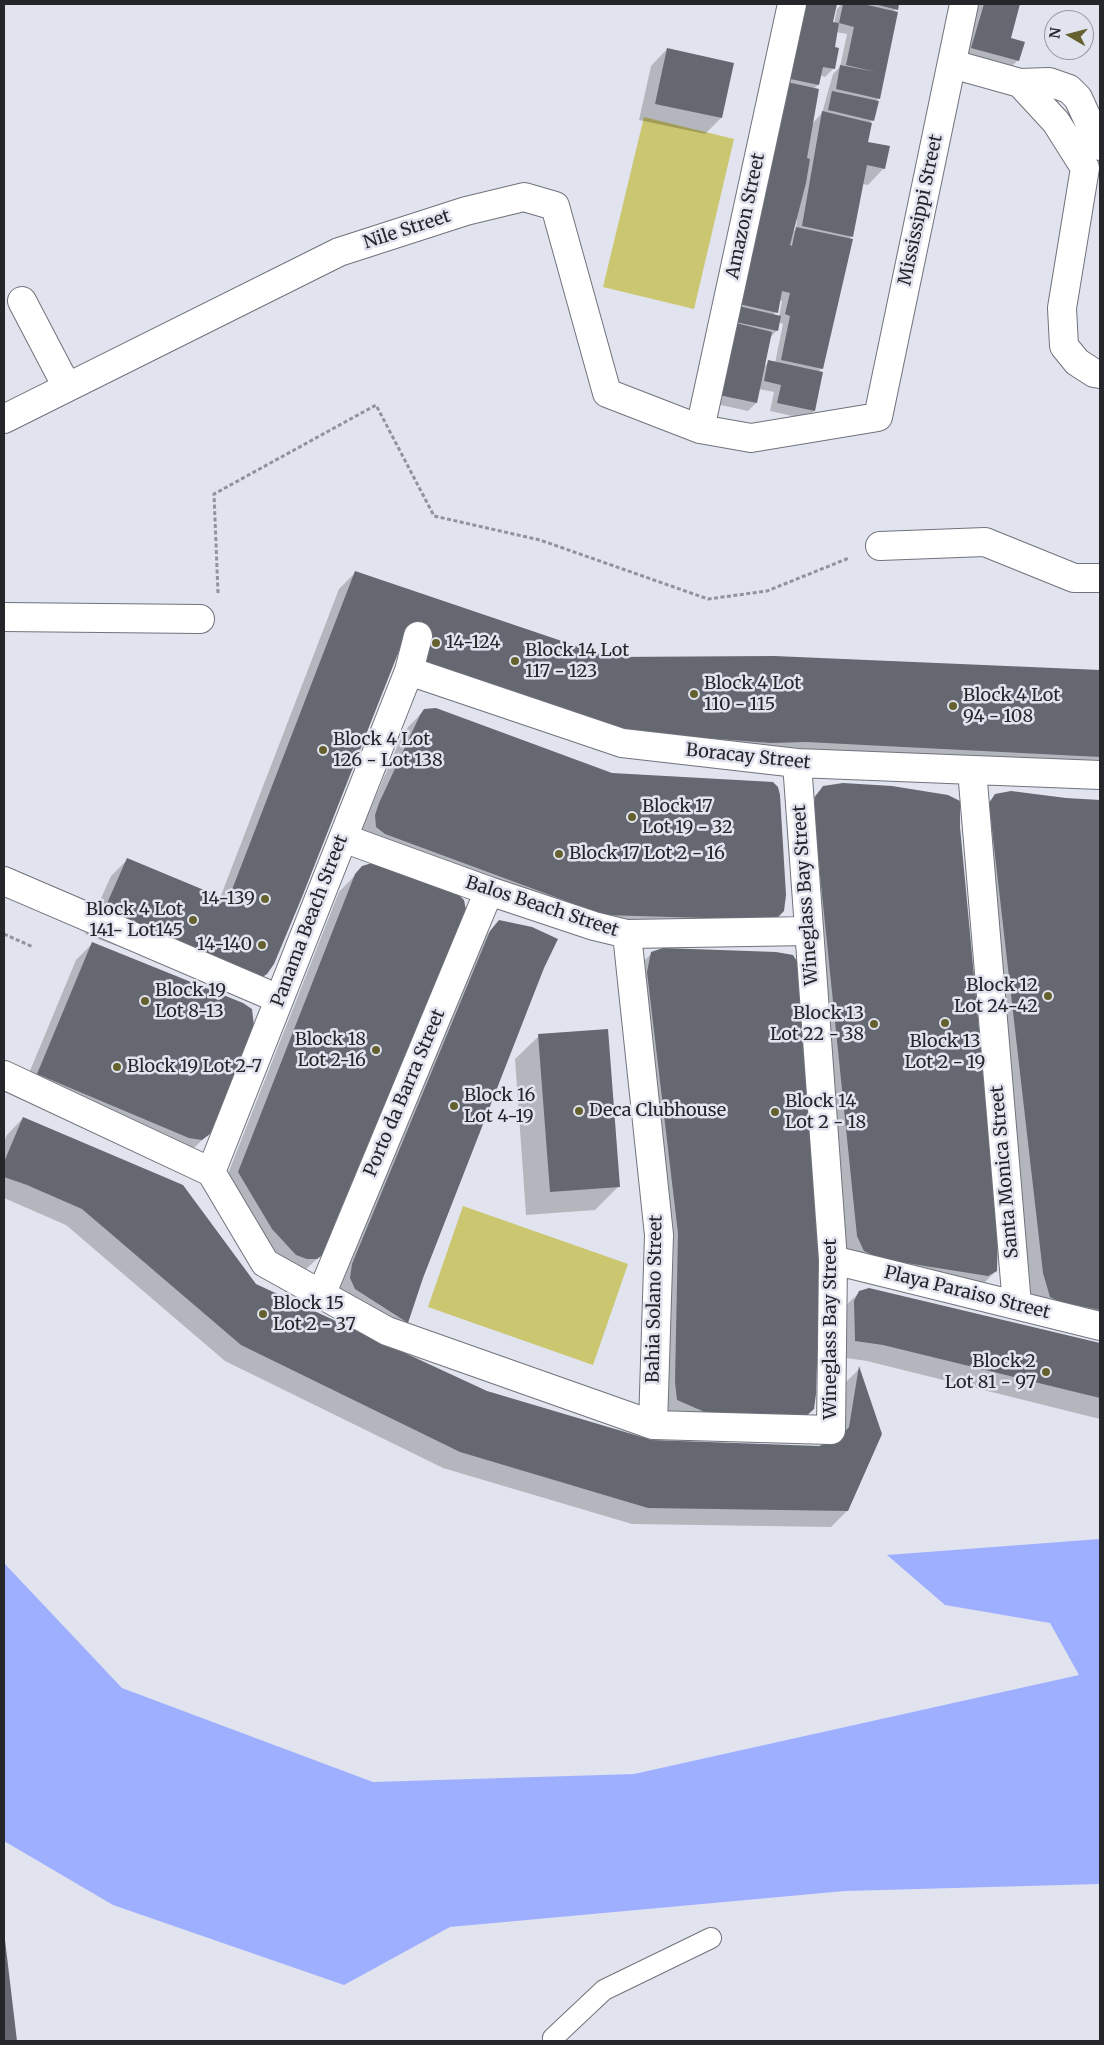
<!DOCTYPE html>
<html>
<head>
<meta charset="utf-8">
<style>
	body { margin:0 }
	#map { position:relative; width:1104px; height:2045px; overflow:hidden; background:#e1e4ee; font-family:Merriweather,serif }
	canvas { display:block }
	.frame { position:absolute; inset:0; border:5px solid #25262a; pointer-events:none }
	.north { position:absolute; left:1044px; top:10px; width:50px; height:50px; box-sizing:border-box; background:#e1e4ee; border:1px solid #9698a0; border-radius:50%; rotate:278deg; font-size:14px; font-weight:700; line-height:20px; text-align:center; color:#25262a }
	.north::after { content:''; display:block; margin:auto; width:18px; height:22px; background:#64612e; clip-path:polygon(50% 0,100% 100%,50% 72%,0 100%) }
</style>
</head>
<body>
<div id="map">
<canvas width="1104" height="2045"></canvas>
<div class="frame"></div>
<div class="north">N</div>
</div>
<script>
const ctx = document.querySelector('canvas').getContext('2d');
ctx.lineJoin = 'round';
function fillPath(path, color) {
  ctx.fillStyle = color;
  ctx.fill(path, 'evenodd');
}
function poly(rows) {
  const path = new Path2D();
  for (const r of rows) {
    path.moveTo(r[0], r[1]);
    for (let i = 2; i < r.length; i += 2) path.lineTo(r[i], r[i + 1]);
  }
  return path;
}
function trace(path, color, width, dash) {
  ctx.strokeStyle = color;
  ctx.lineWidth = width;
  ctx.lineCap = dash ? 'butt' : 'round';
  ctx.setLineDash(dash || []);
  ctx.stroke(path);
}
function drawText(font, color, halo, rows, align = 'center') {
  ctx.font = font + ' Merriweather,serif';
  ctx.lineWidth = 5;
  ctx.setLineDash([]);
  ctx.textBaseline = 'middle';
  ctx.strokeStyle = halo;
  ctx.fillStyle = color;
  for (const [text, x, y, turn = 0] of rows) {
    ctx.save();
    ctx.translate(x, y);
    ctx.rotate((+turn || 0) * Math.PI / 180);
    ctx.textAlign = isNaN(turn) ? turn : align;
    if (halo) ctx.strokeText(text, 0, 0);
    ctx.fillText(text, 0, 0);
    ctx.restore();
  }
}
fillPath(poly([
	[644,117,734,139,694,309,603,287],
	[463,1206,628,1264,593,1365,428,1307]
]), '#cbc670');
fillPath(poly([
	[1100,1539,1100,1884,845,1891,450,1927,344,1985,113,1905,4,1841,4,1563,122,1688,373,1782,634,1774,1079,1675,1050,1623,945,1605,887,1555]
]), '#9fafff');
fillPath(poly([
	[794,4,835,4,831,23,834,24,837,9,840,6,838,4,898,4,894,12,879,98,875,102,867,142,884,168,868,185,862,184,822,368,818,372,814,411,806,419,770,411,774,392,759,389,756,403,748,411,707,402],
	[836,32,847,34,840,67,833,74,822,113,812,124,813,89,818,85,820,75,825,77,833,69,833,48],
	[795,219,797,219,796,229,792,233],
	[779,300,782,301,779,317,773,315,776,312],
	[779,322,783,324,775,363,769,362,763,367,770,338,777,330],
	[979,4,1019,4,1009,39,1018,60,1010,68,964,56],
	[667,49,721,118,705,134,639,120,651,66],
	[356,572,609,658,774,657,1100,671,1100,775,789,758,409,683,411,649,400,646,244,994,85,934,111,876,127,860,220,898,339,589],
	[425,710,612,774,777,916,587,931,360,833,399,742,408,727],
	[823,787,959,827,996,1271,980,1287,842,1253,807,804],
	[996,795,1100,802,1100,1328,1030,1301,979,812],
	[363,867,333,1223,323,1253,300,1275,279,1271,222,1189,339,892],
	[500,922,543,967,422,1277,407,1322,391,1338,335,1295,483,938],
	[92,944,209,1133,192,1150,22,1090,76,960],
	[652,953,813,1408,661,1416,635,970],
	[539,1036,619,1186,595,1210,526,1215,515,1059],
	[23,1118,183,1186,255,1285,486,1392,652,1441,819,1448,830,1444,844,1384,859,1369,847,1511,831,1527,632,1524,443,1468,225,1361,66,1225,4,1198,4,1142,7,1135],
	[869,1290,1100,1344,1100,1419,867,1361,839,1357,843,1308,860,1292],
	[4,1940,15,2041,4,2041]
]), '#0003');
fillPath(poly([
	[799,4,837,4,833,22,839,23,835,47,839,48,835,69,823,67,819,85,776,76],
	[843,4,863,4,898,12,880,99,836,89,840,65,876,72,846,65,854,27,839,23],
	[874,4,899,4,898,10],
	[984,4,1020,4,1011,38,1025,42,1019,61,971,48],
	[667,48,734,63,722,118,655,104],
	[787,82,819,89,807,158,810,159,806,183,790,245,792,246,790,255,796,227,853,239,823,369,781,360,790,316,785,314,790,293,782,291,778,313,739,304],
	[832,91,879,101,874,121,828,110],
	[822,111,872,123,868,142,890,146,885,169,867,165,853,237,802,226],
	[734,305,781,316,778,331,731,321],
	[736,323,772,332,757,403,714,394],
	[768,360,823,372,815,411,777,403,781,385,764,381],
	[355,571,609,657,774,656,1100,670,1100,757,806,742,771,743,613,731,426,667,408,628,302,897,274,964,267,974,261,978,101,917,127,858,228,900],
	[436,708,612,773,773,782,778,787,780,795,786,895,784,911,778,917,771,920,604,915,385,834,376,827,375,815,379,803,420,715,424,709],
	[843,783,892,786,948,795,960,801,960,827,998,1231,997,1271,988,1276,881,1259,864,1251,857,1236,814,816,815,797,823,786],
	[1011,791,1066,798,1100,800,1100,1310,1060,1302,1050,1297,1043,1273,989,803,995,794],
	[372,863,457,893,464,900,466,910,335,1223,324,1254,317,1259,307,1259,296,1255,272,1229,238,1172,355,874,362,866],
	[499,920,532,927,558,939,544,968,423,1278,408,1323,355,1289,350,1278,352,1264,490,931],
	[92,942,243,1003,252,1009,254,1026,214,1125,210,1134,202,1140,189,1138,37,1074],
	[663,948,776,952,793,955,798,963,798,980,821,1244,816,1394,814,1409,804,1418,707,1413,677,1400,675,1382,678,1233,647,972,651,952],
	[608,1029,620,1187,550,1192,538,1034],
	[23,1117,183,1185,256,1284,487,1391,652,1440,819,1446,838,1439,849,1427,859,1366,882,1434,848,1511,648,1508,460,1452,241,1345,82,1209,27,1185,4,1177,4,1162],
	[869,1288,1100,1343,1100,1398,883,1345,855,1341,854,1301,859,1291],
	[4,1940,5,1940,17,2041,4,2041]
]), '#656771');
const service = poly([
	[554,2041,553,2038,604,1990,711,1938]
]);
const minor = poly([
	[952,64,1020,83,1056,122,1085,168,1062,308,1064,346,1077,362,1094,373,1100,374],
	[1020,83,1049,82,1069,89,1078,98,1100,146],
	[22,301,67,387],
	[4,419,339,252,466,211,524,197,555,206,607,393,700,429,751,438,878,417,964,4],
	[700,429,792,4],
	[880,546,985,542,1074,578,1100,578],
	[4,617,200,619],
	[409,671,622,743,797,763,1100,775],
	[972,770,1017,1305],
	[343,838,489,891,594,926,627,934,809,931],
	[4,881,279,999],
	[627,934,659,1235,653,1425],
	[4,1075,211,1172],
	[211,1172,265,1263,387,1331,653,1425,831,1430,833,1260,797,763],
	[211,1172,409,671,418,636],
	[833,1260,1100,1326],
	[321,1295,489,891]
]);
trace(service, '#70727c', 22);
trace(minor, '#70727c', 30);
trace(poly([
	[218,593,214,494,376,405,434,516,540,540,708,599,767,591,849,558],
	[4,934,33,947]
]), '#91939a', 3, [4, 2.5]);
trace(service, '#fff', 20);
trace(minor, '#fff', 28);
for (const [x, y, r, color] of [
	[436,643,5,"#64612e"],
	[515,661,5,"#64612e"],
	[694,694,5,"#64612e"],
	[953,706,5,"#64612e"],
	[323,750,5,"#64612e"],
	[632,817,5,"#64612e"],
	[559,854,5,"#64612e"],
	[265,899,5,"#64612e"],
	[193,920,5,"#64612e"],
	[262,945,5,"#64612e"],
	[1048,996,5,"#64612e"],
	[145,1001,5,"#64612e"],
	[945,1023,5,"#64612e"],
	[874,1024,5,"#64612e"],
	[376,1050,5,"#64612e"],
	[117,1067,5,"#64612e"],
	[454,1106,5,"#64612e"],
	[579,1111,5,"#64612e"],
	[775,1112,5,"#64612e"],
	[263,1314,5,"#64612e"],
	[1046,1372,5,"#64612e"]
]) {
  const dot = new Path2D();
  dot.arc(x, y, r, 0, 2 * Math.PI);
  ctx.fillStyle = color;
  ctx.fill(dot);
  trace(dot, '#e1e4ee', 2);
}
drawText('18px', '#25262a', '#e1e4ee', [
	["Mississippi Street",921,210,-78],
	["Amazon Street",746,216,-78],
	["Nile Street",407,230,-18],
	["Boracay Street",748,757,6],
	["Wineglass Bay Street",806,895,-94],
	["Balos Beach Street",542,907,18],
	["Panama Beach Street",310,921,-69],
	["Porto da Barra Street",405,1093,-67],
	["Santa Monica Street",1005,1172,-95],
	["Playa Paraiso Street",967,1293,14],
	["Bahia Solano Street",655,1299,-89],
	["Wineglass Bay Street",831,1329,-90]
]);
drawText('18px', '#25262a', '#e1e4ee', [
	["14-124",446,643],
	["Block 14 Lot",525,651],
	["117 - 123",525,672],
	["Block 4 Lot",704,684],
	["110 - 115",704,705],
	["Block 4 Lot",963,696],
	["94 - 108",963,717],
	["Block 4 Lot",333,740],
	["126 - Lot 138",333,761],
	["Block 17",642,807],
	["Lot 19 - 32",642,828],
	["Block 17 Lot 2 - 16",569,854],
	["14-139",255,899,"right"],
	["Block 4 Lot",183,910,"right"],
	["141- Lot145",183,931,"right"],
	["14-140",252,945,"right"],
	["Block 12",1038,986,"right"],
	["Lot 24-42",1038,1007,"right"],
	["Block 19",155,991],
	["Lot 8-13",155,1012],
	["Block 13",864,1014,"right"],
	["Lot 22 - 38",864,1035,"right"],
	["Block 18",366,1040,"right"],
	["Lot 2-16",366,1061,"right"],
	["Block 13",945,1042,"center"],
	["Lot 2 - 19",945,1063,"center"],
	["Block 19 Lot 2-7",127,1067],
	["Block 16",464,1096],
	["Lot 4-19",464,1117],
	["Block 14",785,1102],
	["Lot 2 - 18",785,1123],
	["Deca Clubhouse",589,1111],
	["Block 15",273,1304],
	["Lot 2 - 37",273,1325],
	["Block 2",1036,1362,"right"],
	["Lot 81 - 97",1036,1383,"right"]
], 'left');
</script>
</body>
</html>
